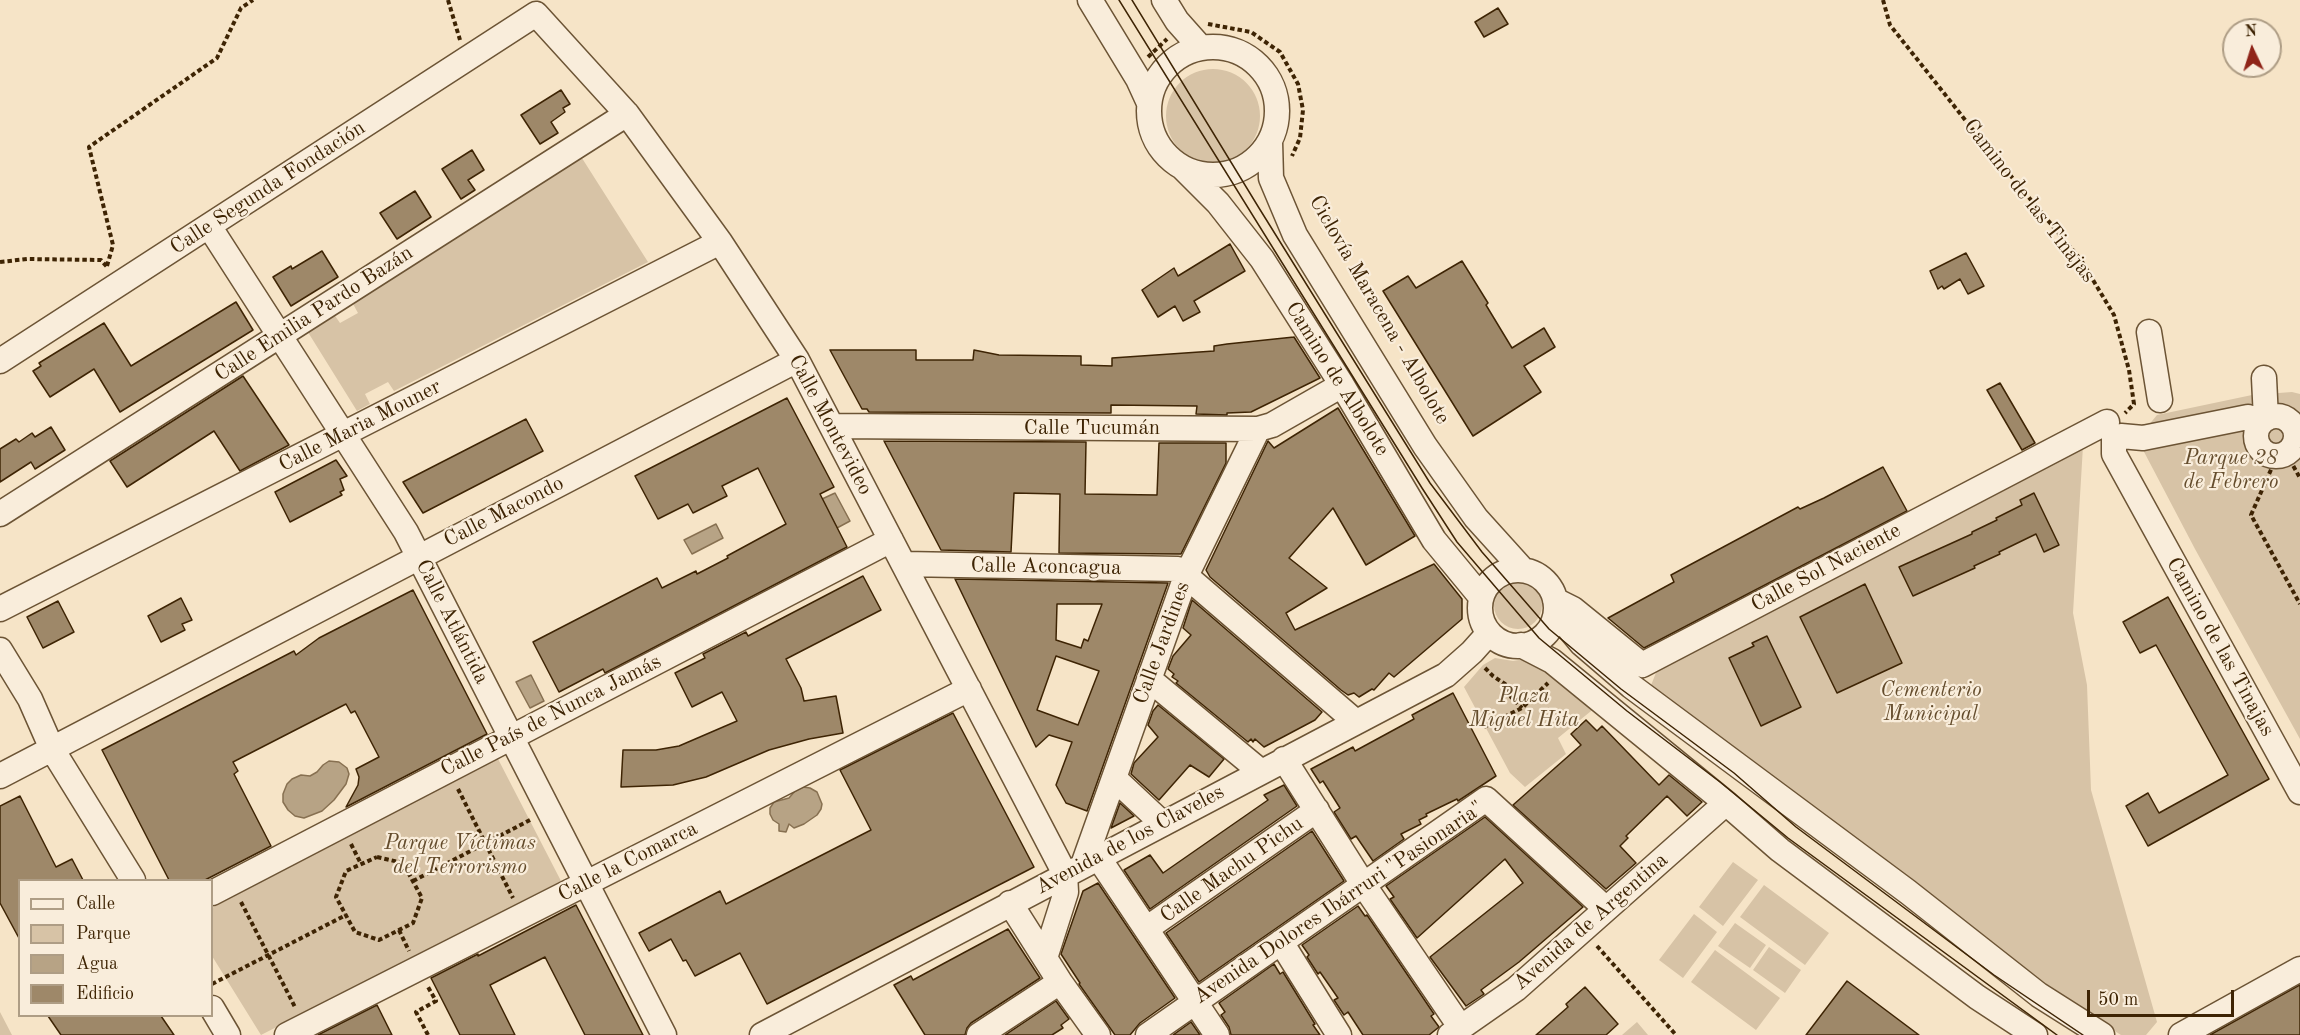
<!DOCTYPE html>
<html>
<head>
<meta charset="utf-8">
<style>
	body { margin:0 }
	#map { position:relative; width:2300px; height:1035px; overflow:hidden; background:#f6e4c7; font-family:"Old Standard TT",serif }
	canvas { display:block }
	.legend { position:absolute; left:18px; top:879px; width:195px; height:138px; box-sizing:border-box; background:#f9eddb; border:2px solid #ae9d85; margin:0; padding:8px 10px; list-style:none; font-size:18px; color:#3e2404 }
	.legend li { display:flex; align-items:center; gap:12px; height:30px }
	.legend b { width:30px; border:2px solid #ae9d85 }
	.north { position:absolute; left:2222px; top:18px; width:60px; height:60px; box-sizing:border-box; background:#f9eddb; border:2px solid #ae9d85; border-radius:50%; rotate:356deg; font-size:16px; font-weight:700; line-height:24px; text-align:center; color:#3e2404 }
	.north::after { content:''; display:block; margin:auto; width:21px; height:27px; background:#8f2418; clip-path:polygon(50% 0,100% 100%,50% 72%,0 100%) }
	.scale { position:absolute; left:2087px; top:990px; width:147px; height:27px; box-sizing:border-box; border:3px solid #3e2404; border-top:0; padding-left:8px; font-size:18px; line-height:21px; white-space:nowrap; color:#3e2404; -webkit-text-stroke:4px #f9eddb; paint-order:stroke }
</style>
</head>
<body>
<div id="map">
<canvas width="2300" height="1035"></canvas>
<ul class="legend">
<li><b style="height:8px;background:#f9eddb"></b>Calle</li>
<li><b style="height:16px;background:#d7c3a6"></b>Parque</li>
<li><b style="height:16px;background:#b7a385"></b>Agua</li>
<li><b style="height:16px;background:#9e8869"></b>Edificio</li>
</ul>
<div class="north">N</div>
<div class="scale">50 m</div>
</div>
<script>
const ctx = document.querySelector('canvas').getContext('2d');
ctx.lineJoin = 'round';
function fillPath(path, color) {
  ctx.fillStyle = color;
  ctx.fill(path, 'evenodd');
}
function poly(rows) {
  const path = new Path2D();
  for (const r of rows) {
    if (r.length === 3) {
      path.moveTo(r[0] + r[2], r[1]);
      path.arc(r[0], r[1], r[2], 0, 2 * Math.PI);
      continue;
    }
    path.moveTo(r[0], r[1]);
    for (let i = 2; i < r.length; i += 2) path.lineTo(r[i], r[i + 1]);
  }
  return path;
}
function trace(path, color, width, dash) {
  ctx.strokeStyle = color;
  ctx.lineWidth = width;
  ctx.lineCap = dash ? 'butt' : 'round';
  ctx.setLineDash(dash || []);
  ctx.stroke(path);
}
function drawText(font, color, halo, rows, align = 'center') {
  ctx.font = font + ' "Old Standard TT",serif';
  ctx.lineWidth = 4.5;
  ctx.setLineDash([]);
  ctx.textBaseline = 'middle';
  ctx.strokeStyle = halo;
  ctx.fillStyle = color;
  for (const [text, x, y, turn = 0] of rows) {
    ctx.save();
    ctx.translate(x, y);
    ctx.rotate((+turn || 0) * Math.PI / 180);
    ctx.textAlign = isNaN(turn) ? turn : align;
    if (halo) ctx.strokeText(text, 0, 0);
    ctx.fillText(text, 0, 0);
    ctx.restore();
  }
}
fillPath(poly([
	[1213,116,47],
	[580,155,648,262,394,391,388,382,365,394,370,404,357,411,306,329,333,313,340,323,358,313,352,302],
	[2292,392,2300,394,2300,739,2195,549,2142,448,2143,432,2157,415,2252,395],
	[2083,446,2073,613,2087,685,2091,790,2157,1022,2146,1035,2121,1035,2083,1011,1650,688,1657,670],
	[1518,605,24],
	[1495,658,1513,661,1531,658,1596,707,1558,738,1566,754,1525,787,1510,773,1464,687,1483,665],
	[497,757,561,881,261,1035,212,956,212,908],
	[1733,862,1758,880,1723,926,1699,907],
	[1764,885,1829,933,1805,965,1740,917],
	[1694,914,1717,932,1683,978,1659,960],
	[1735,923,1766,945,1750,968,1718,946],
	[1769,947,1801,970,1785,993,1753,970],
	[1715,950,1780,998,1756,1030,1691,982],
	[0,1012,12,1035,0,1035],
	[1637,1022,1648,1035,1622,1035]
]), '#d7c3a6');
const water = poly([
	[835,493,850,521,837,528,822,499,835,493],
	[716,524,723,538,692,554,684,540,716,524],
	[531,675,544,701,530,708,516,682,531,675],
	[329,761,339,762,347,768,349,774,346,784,334,800,322,811,304,818,295,816,288,810,283,802,283,794,287,784,292,779,301,775,310,776,317,772,323,765,329,761],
	[803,787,810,788,817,792,822,804,821,809,817,815,804,824,794,828,789,824,786,832,779,831,779,824,773,820,770,814,770,808,774,802,789,798,795,791,803,787]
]);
fillPath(water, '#b7a385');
trace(water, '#877051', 1.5);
const building = poly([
	[1498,8,1508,24,1484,37,1475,22,1498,8],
	[561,90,570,104,563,108,565,112,551,122,558,133,540,144,521,115,561,90],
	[472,150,484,170,468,180,475,190,461,199,442,169,472,150],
	[415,191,431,217,397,239,380,213,415,191],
	[1230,244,1245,271,1194,301,1200,312,1183,321,1175,306,1158,317,1142,290,1174,268,1178,276,1230,244],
	[322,251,338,277,291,306,273,277,291,266,292,269,322,251],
	[1966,253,1984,286,1968,294,1960,279,1944,289,1942,286,1938,289,1930,271,1966,253],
	[1462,261,1488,303,1486,305,1512,348,1544,328,1555,347,1524,366,1541,392,1473,436,1383,291,1408,276,1416,288,1462,261],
	[236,302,253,330,120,412,94,369,50,397,33,371,41,366,39,363,104,323,131,366,236,302],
	[1294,337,1320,378,1251,412,1227,413,1227,415,1196,414,1197,406,1111,405,1111,413,869,412,867,409,862,409,830,350,916,350,916,360,973,360,974,350,999,355,1081,356,1081,365,1112,366,1112,358,1214,351,1214,346,1227,344,1294,337],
	[243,376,289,445,240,471,214,431,127,487,110,461,243,376],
	[2000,383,2035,443,2022,450,1987,390,2000,383],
	[787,398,834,487,820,494,847,547,605,673,603,669,559,692,533,642,657,578,662,588,696,571,697,574,728,558,727,556,786,524,758,468,722,486,727,496,693,513,688,504,658,519,635,476,787,398],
	[1338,408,1415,536,1366,565,1333,508,1289,558,1327,588,1286,613,1295,630,1434,564,1462,599,1462,619,1394,677,1389,673,1374,690,1372,689,1359,697,1354,693,1348,695,1341,690,1210,577,1206,570,1268,441,1274,448,1338,408],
	[526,419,543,451,423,513,403,482,526,419],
	[51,427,65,450,35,469,31,462,0,482,0,449,16,439,19,442,32,433,35,437,51,427],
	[884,441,1086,442,1085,494,1157,495,1159,443,1226,443,1226,463,1181,554,1059,553,1060,494,1014,493,1011,552,941,550,884,441],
	[336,460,347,476,340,479,344,490,340,492,342,495,290,522,275,492,336,460],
	[1883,467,1907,511,1644,648,1608,618,1674,582,1671,575,1798,507,1800,509,1824,498,1883,467],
	[2034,493,2059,545,2044,552,2036,534,1999,552,2000,554,1974,566,1975,568,1913,596,1899,567,1972,534,1972,532,1997,520,1996,518,2022,505,2020,500,2034,493],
	[863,576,881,610,786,659,801,688,804,701,836,696,843,733,809,739,769,750,706,777,673,785,621,787,623,750,656,750,679,746,737,721,722,692,692,707,675,673,705,658,703,654,746,632,748,636,863,576],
	[955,579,1168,583,1087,811,1066,803,1056,785,1072,742,1049,735,1036,747,955,579],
	[1057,604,1102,604,1088,641,1084,639,1081,648,1056,640,1057,604],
	[1056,656,1099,671,1078,725,1037,710,1056,656],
	[1865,584,1902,663,1837,693,1800,617,1865,584],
	[413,590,487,734,346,807,358,785,359,777,356,769,379,757,355,711,351,713,346,704,233,762,238,771,234,774,271,846,205,880,169,880,102,750,294,651,296,655,319,638,413,590],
	[2168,597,2269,779,2148,846,2126,806,2148,793,2159,813,2228,775,2156,645,2140,653,2123,622,2168,597],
	[181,598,192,620,182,624,185,630,161,642,148,616,181,598],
	[1192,600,1322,712,1315,720,1264,747,1255,739,1253,742,1251,739,1248,742,1176,683,1178,681,1172,677,1174,674,1168,669,1173,656,1191,635,1183,628,1192,600],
	[58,601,74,632,43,648,27,617,58,601],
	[1767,636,1801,707,1761,726,1729,658,1754,646,1752,643,1767,636],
	[1453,693,1496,776,1458,801,1457,799,1426,814,1427,816,1419,820,1421,824,1401,834,1404,839,1373,861,1356,836,1351,839,1334,812,1340,808,1323,781,1320,783,1311,769,1353,747,1355,751,1414,719,1412,715,1453,693],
	[1158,705,1224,759,1209,777,1190,765,1159,800,1131,774,1134,763,1158,737,1148,725,1153,711,1158,705],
	[953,713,1034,867,767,1004,740,953,695,976,686,960,683,961,671,939,649,951,639,933,720,891,726,904,871,830,840,770,953,713],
	[1586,720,1597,731,1602,726,1659,785,1669,775,1702,802,1687,816,1667,796,1626,836,1628,838,1620,846,1636,863,1606,889,1513,805,1581,745,1571,734,1586,720],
	[1284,785,1297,806,1150,909,1124,870,1150,855,1163,873,1268,800,1264,795,1284,785],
	[20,796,56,867,72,859,83,880,20,880,20,940,0,903,0,806,20,796],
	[1120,803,1134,816,1111,828,1120,803],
	[1485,817,1583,907,1519,962,1481,990,1484,994,1466,1006,1430,957,1523,883,1505,859,1417,938,1390,899,1394,897,1386,886,1485,817],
	[1312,831,1344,881,1199,982,1166,933,1312,831],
	[1098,883,1175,998,1140,1023,1130,1035,1115,1035,1079,984,1080,983,1061,954,1083,891,1098,883],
	[576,905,643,1035,585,1035,545,957,490,985,515,1035,460,1035,431,978,478,954,478,956,576,905],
	[1358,906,1365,916,1367,915,1434,1014,1431,1016,1439,1027,1429,1035,1363,1035,1348,1012,1344,1015,1334,1000,1338,998,1320,972,1318,974,1307,957,1309,955,1302,945,1358,906],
	[1008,929,1040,978,971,1023,967,1028,965,1035,925,1035,894,985,911,976,913,980,1008,929],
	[1274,964,1280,974,1283,972,1315,1024,1313,1025,1320,1035,1231,1035,1229,1027,1221,1015,1225,1012,1219,1003,1274,964],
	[1847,981,1919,1035,1806,1035,1847,981],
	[2300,985,2300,1035,2210,1035,2300,985],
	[1585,987,1618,1024,1606,1035,1536,1035,1568,1007,1566,1004,1585,987],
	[1056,1001,1069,1019,1061,1025,1063,1028,1052,1035,1005,1035,1056,1001],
	[377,1005,392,1035,318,1035,377,1005],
	[48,1016,161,1016,174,1035,61,1035,48,1016],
	[1191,1022,1200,1035,1173,1035,1191,1022]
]);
fillPath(building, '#9e8869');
trace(building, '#3e2404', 1.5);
const minor = poly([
	[1090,0,1138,79,1149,103],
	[1164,0,1177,21,1201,48],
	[1213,111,64],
	[1270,141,1271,178,1295,235,1425,446,1476,518,1523,570],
	[1183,168,1218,203,1262,259,1342,385,1434,540,1481,597],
	[209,226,406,532,664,1035],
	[2149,332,2160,400],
	[0,361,536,14,627,114,720,242,797,360,1065,874,1066,892,1045,958],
	[2264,378,2266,419],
	[2276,436,20],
	[832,426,1258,429,1272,425,1342,385],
	[2121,436,2143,438,2248,417,2261,423],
	[2114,437,2114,454,2300,792],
	[0,514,627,114],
	[904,564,1178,569,1356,722],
	[1518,608,38],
	[1555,600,1573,609,1642,665,2107,422],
	[1556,607,1567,626,1582,644,1631,686,1908,892,2039,995,2102,1035],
	[0,609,720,242],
	[1521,645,1552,661,1726,803,1780,850,1977,997,2035,1035],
	[0,650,30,699,52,749,133,880],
	[1149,679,1260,771],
	[1284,759,1363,884,1461,1028],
	[0,776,797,360],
	[1115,779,1162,823],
	[1098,857,1217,1035],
	[1083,865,1186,576,1258,429],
	[212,893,891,540],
	[1010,903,1060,982,1098,1035],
	[1146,929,1317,810],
	[1281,942,1339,1035],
	[212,1008,228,1035],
	[287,1035,969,689],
	[762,1035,1446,675,1472,652,1489,633],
	[979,1035,1060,982],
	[1148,1035,1486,799,1606,909],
	[1450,1035,1516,989,1726,803],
	[2181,1035,2300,969]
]);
trace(minor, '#6c5435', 27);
trace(poly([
	[448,0,460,40],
	[1883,0,1890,25,1985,145,2081,260,2114,315,2129,370,2134,404,2125,413],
	[1208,24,1251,32,1280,52,1298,84,1303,110,1300,138,1292,156],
	[1148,57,1167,39],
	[0,262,27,259,101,260,107,267],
	[107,266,113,245,89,147,217,58,241,8,253,0],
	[2293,447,2300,452],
	[2286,453,2300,478],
	[2277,456,2251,515,2300,604],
	[1485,668,1493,676,1505,684,1511,697,1522,708],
	[1484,727,1522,708,1548,683],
	[458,789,513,898],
	[351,844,361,864],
	[377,857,403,863,422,898,413,923,379,940,355,932,336,897,346,871,377,857],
	[413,881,530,820],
	[241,902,295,1007],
	[399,930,409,951],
	[1597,946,1676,1035],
	[212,984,346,915],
	[428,1035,416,1012,436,1001,428,987]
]), '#3e2404', 4, [4.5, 3]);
trace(minor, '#f9eddb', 24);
trace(poly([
	[1119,0,1422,488,1457,542,1539,638,1627,711,1720,782,1788,838,2057,1035],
	[1132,0,1259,208,1430,483,1482,552,1549,629,1621,689,1734,773,1796,827,1994,975,2083,1035]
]), '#3e2404', 1.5);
drawText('21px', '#3e2404', '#f9eddb', [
	["Calle Segunda Fondación",268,188,-33],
	["Camino de las Tinajas",2029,201,52],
	["Ciclovía Maracena - Albolote",1379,310,60],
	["Calle Emilia Pardo Bazán",314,314,-33],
	["Camino de Albolote",1337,379,58],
	["Calle Montevideo",830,425,62],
	["Calle Maria Mouner",360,426,-27],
	["Calle Tucumán",1092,428],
	["Calle Macondo",504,512,-27],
	["Calle Aconcagua",1046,567,1],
	["Calle Sol Naciente",1826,568,-28],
	["Calle Atlántida",452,622,63],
	["Calle Jardines",1162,643,-70],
	["Camino de las Tinajas",2220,647,61],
	["Calle País de Nunca Jamás",551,716,-27],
	["Avenida de los Claveles",1130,840,-28],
	["Calle la Comarca",628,862,-27],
	["Calle Machu Pichu",1232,870,-35],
	["Avenida Dolores Ibárruri \"Pasionaria\"",1339,903,-34],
	["Avenida de Argentina",1591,922,-41]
]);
drawText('italic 21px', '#644c2c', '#f9eddb', [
	["Parque 28",2231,458],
	["de Febrero",2231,482],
	["Cementerio",1931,690],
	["Municipal",1931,714],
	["Plaza",1524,696],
	["Miguel Hita",1524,720],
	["Parque Víctimas",460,843],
	["del Terrorismo",460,867]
]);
</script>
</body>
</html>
